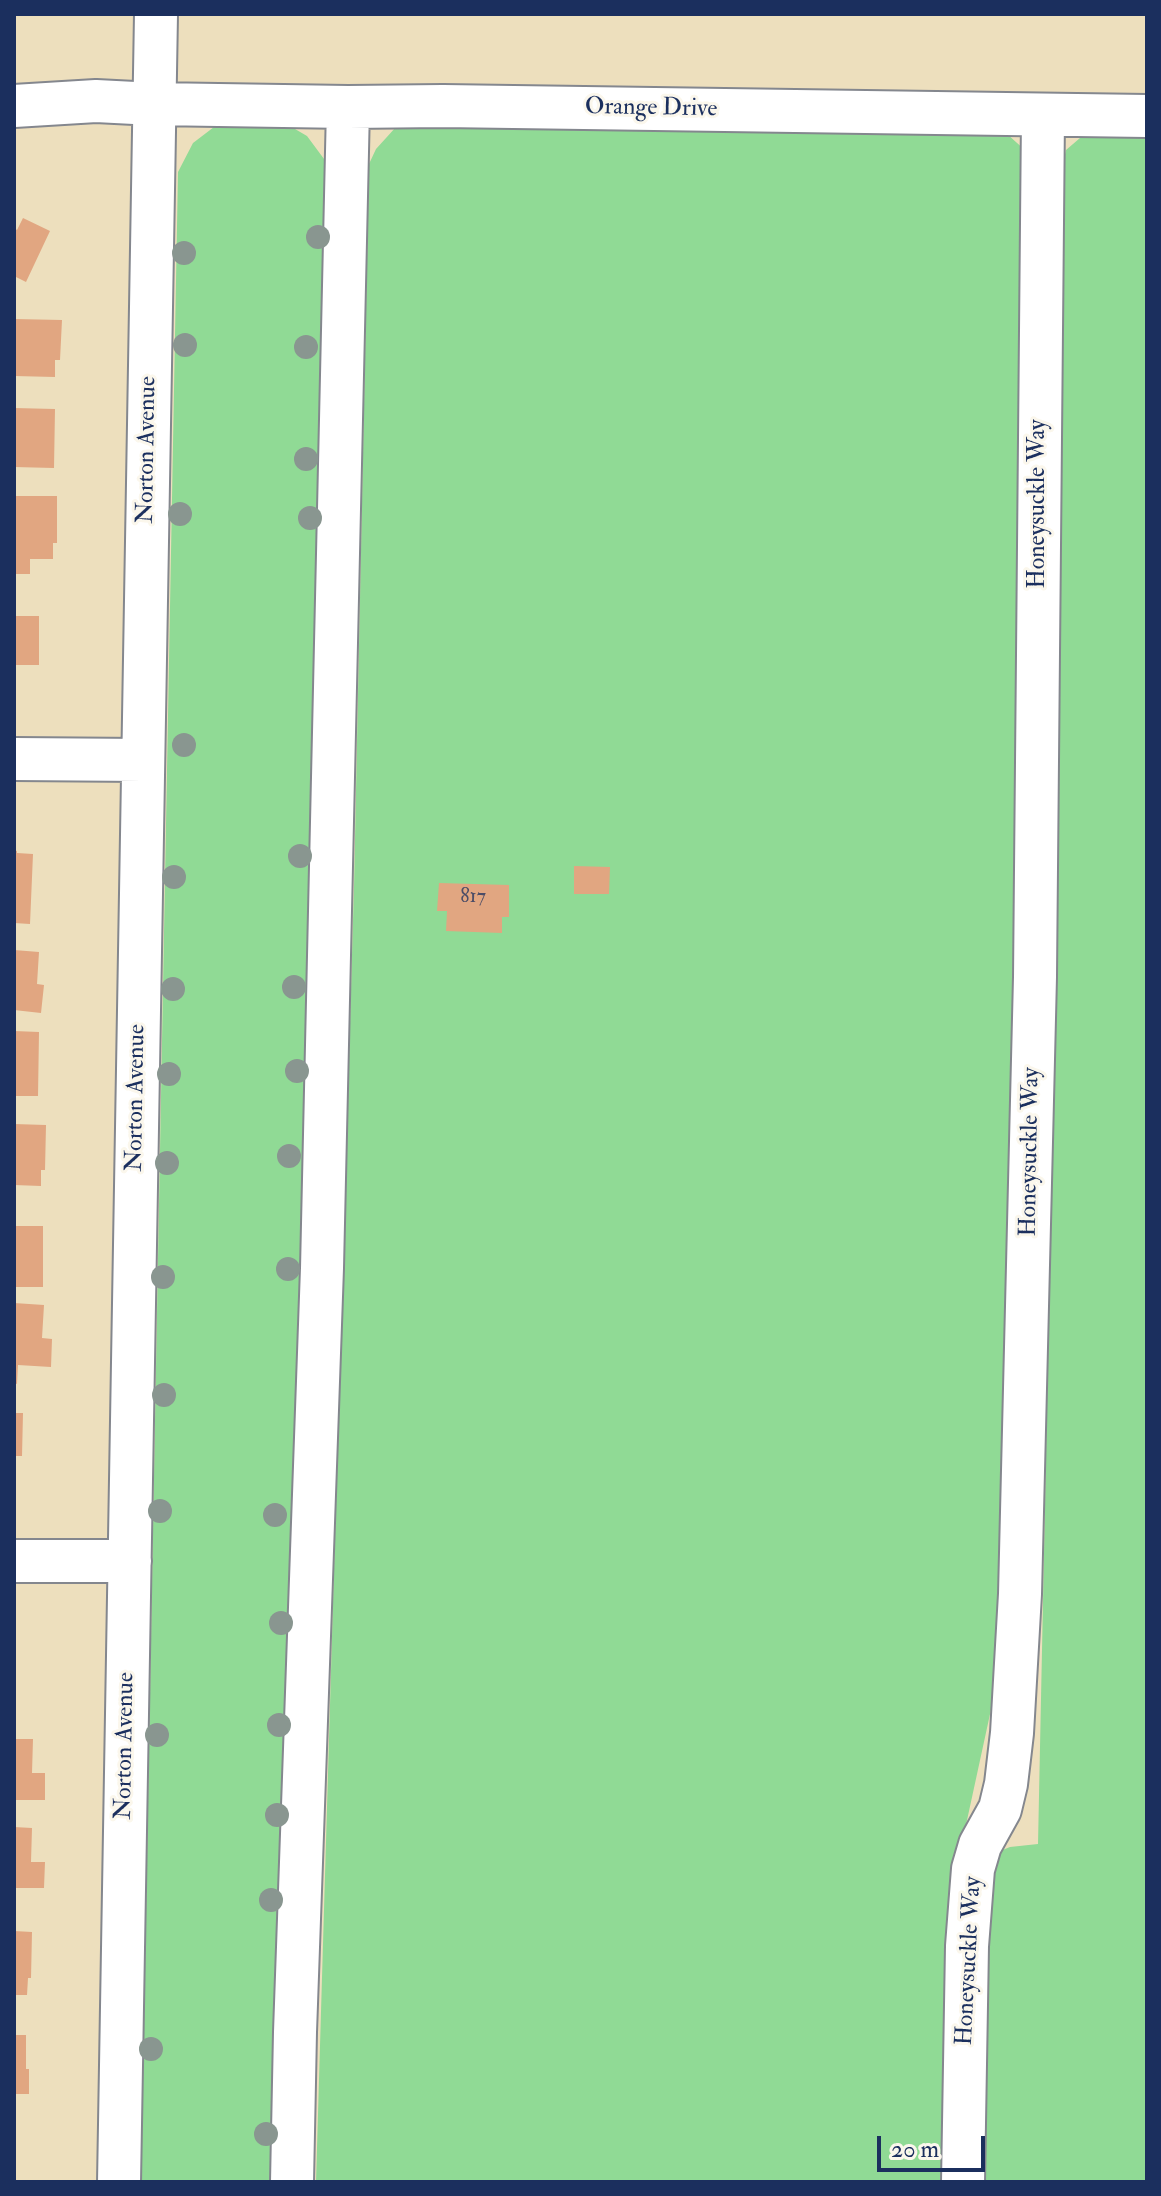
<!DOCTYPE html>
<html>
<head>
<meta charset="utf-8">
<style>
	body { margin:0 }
	#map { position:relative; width:1161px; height:2196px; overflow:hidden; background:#eddfbd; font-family:"IM FELL Double Pica",serif }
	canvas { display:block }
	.frame { position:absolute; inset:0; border:16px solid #1b2f5e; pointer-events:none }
	.scale { position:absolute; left:877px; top:2136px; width:108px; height:36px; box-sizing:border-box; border:4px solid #1b2f5e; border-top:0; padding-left:10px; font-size:24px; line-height:28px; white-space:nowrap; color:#1b2f5e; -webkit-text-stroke:6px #fbf7ec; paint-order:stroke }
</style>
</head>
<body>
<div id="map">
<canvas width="1161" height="2196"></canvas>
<div class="frame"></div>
<div class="scale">20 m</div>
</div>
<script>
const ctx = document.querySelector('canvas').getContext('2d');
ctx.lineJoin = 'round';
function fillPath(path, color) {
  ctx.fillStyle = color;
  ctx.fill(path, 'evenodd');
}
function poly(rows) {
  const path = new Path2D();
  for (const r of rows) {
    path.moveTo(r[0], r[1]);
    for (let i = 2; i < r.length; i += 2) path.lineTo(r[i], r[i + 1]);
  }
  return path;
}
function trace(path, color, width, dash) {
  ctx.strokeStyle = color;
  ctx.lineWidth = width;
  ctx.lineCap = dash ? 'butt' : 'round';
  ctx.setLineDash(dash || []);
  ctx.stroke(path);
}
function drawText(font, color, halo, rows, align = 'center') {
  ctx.font = font + ' "IM FELL Double Pica",serif';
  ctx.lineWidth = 6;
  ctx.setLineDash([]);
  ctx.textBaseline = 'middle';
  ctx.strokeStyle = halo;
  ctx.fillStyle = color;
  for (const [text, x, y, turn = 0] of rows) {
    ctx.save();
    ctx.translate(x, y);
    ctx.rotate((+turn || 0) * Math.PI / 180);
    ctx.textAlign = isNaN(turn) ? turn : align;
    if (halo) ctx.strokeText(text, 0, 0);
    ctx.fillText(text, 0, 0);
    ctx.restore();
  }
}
fillPath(poly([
	[227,125,287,126,295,129,307,136,327,163,283,2182,141,2182,178,172,193,143,214,127],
	[423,125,1006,133,1027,152,1019,935,1000,1668,956,1871,948,2182,316,2182,354,887,369,164,376,149,396,127],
	[1102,133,1147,133,1147,2182,978,2182,988,1888,995,1853,1010,1847,1038,1844,1046,1456,1059,181,1066,150,1080,138]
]), '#90da95');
fillPath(poly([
	[23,218,50,231,26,282,14,276,14,228,17,230],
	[14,319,62,320,60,360,55,360,55,377,14,376],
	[14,408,55,409,54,468,14,467],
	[14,496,57,496,57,543,53,543,53,559,30,559,30,574,14,574],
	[14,616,39,616,39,665,14,665],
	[14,850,17,851,17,853,33,854,30,924,14,923],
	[574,866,610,867,609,894,574,894],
	[439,883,509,885,509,917,502,917,502,933,446,931,447,911,437,911],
	[14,950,39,952,37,984,44,985,41,1013,14,1010],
	[14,1031,39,1032,38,1096,14,1096],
	[14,1124,46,1125,45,1170,41,1170,41,1186,14,1185],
	[14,1226,43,1226,43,1287,14,1287],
	[14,1303,44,1305,42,1338,52,1339,51,1367,18,1365,17,1384,14,1383],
	[14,1413,23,1413,22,1456,14,1456],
	[14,1739,33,1739,32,1773,45,1773,45,1800,14,1800],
	[14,1827,32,1828,31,1862,45,1862,44,1888,14,1888],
	[14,1931,32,1932,31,1978,28,1978,27,1995,14,1995],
	[14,2035,26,2035,26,2069,29,2069,29,2094,14,2094]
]), '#e1a681');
const street = poly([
	[14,106,96,101,154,104,348,107,443,106,1147,116],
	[14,759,143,760],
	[14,1561,130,1561],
	[119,2182,156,14],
	[292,2182,295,2032,322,1268,348,107],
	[963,2182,967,1946,973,1869,980,1845,1000,1809,1006,1784,1012,1733,1020,1594,1035,977,1043,115]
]);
trace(street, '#84878e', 46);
trace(street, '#fff', 42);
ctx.fillStyle = '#899690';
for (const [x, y] of [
	[318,237],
	[184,253],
	[185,345],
	[306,347],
	[306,459],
	[180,514],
	[310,518],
	[184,745],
	[300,856],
	[174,877],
	[294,987],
	[173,989],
	[297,1071],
	[169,1074],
	[289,1156],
	[167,1163],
	[288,1269],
	[163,1277],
	[164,1395],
	[160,1511],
	[275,1515],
	[281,1623],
	[279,1725],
	[157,1735],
	[277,1815],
	[271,1900],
	[151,2049],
	[266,2134]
]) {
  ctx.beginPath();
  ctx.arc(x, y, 12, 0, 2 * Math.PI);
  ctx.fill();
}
drawText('20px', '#4c4d67', null, [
	["817",473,898]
]);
drawText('24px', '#1b2f5e', '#fbf7ec', [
	["Orange Drive",651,109,1],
	["Norton Avenue",148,450,-89],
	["Honeysuckle Way",1039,504,-90],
	["Norton Avenue",137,1098,-89],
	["Honeysuckle Way",1031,1152,-89],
	["Norton Avenue",126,1746,-89],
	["Honeysuckle Way",970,1961,-87]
]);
</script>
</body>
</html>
